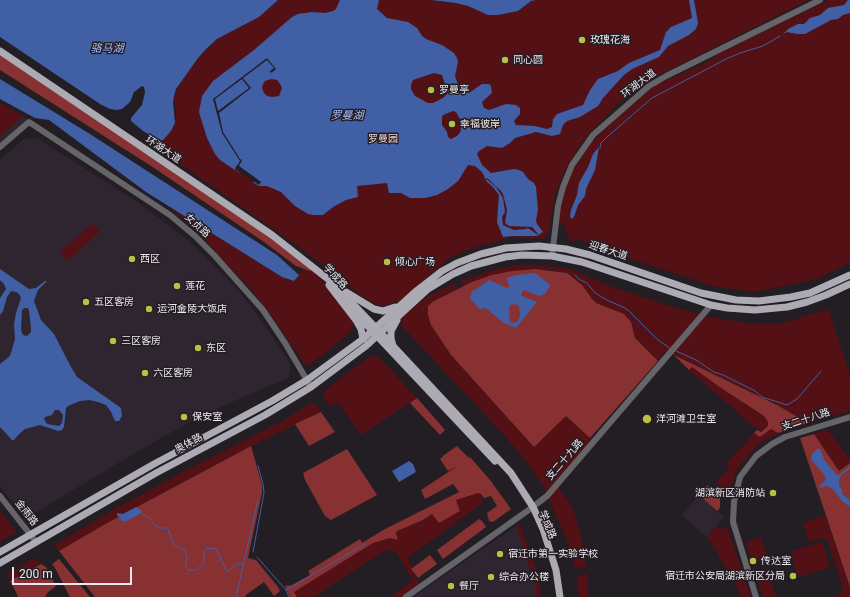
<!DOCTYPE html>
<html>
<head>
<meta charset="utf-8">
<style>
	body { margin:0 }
	#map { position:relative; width:850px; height:597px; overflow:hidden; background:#231d24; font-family:Roboto,sans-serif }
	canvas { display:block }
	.scale { position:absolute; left:12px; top:567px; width:120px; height:18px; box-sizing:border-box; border:2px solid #eeeaef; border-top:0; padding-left:5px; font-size:12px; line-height:14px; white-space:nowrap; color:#eeeaef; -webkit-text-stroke:3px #231d24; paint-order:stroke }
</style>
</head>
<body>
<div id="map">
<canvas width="850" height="597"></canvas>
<div class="scale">200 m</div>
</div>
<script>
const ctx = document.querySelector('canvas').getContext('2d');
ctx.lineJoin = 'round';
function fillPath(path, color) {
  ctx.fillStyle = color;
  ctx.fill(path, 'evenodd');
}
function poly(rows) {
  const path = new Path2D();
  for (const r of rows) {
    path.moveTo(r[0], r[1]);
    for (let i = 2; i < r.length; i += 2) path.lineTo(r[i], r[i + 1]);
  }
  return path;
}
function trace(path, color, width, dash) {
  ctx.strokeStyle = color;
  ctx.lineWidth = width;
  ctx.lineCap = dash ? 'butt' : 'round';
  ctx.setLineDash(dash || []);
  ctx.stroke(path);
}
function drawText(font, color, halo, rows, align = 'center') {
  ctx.font = font + ' Roboto,"Noto Sans SC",sans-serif';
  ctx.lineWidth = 3;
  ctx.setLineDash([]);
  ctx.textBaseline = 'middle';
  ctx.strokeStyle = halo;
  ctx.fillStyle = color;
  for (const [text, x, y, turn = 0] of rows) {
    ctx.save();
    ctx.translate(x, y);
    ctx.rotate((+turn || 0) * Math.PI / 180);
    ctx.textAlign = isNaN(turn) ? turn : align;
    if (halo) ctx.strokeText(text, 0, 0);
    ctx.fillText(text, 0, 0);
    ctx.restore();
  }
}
fillPath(poly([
	[23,116,28,120,0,145,0,136],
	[37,138,139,203,188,240,227,278,242,295,272,335,291,365,288,378,227,404,186,424,130,456,26,518,23,516,0,486,0,160,24,139],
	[699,495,724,517,707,537,681,515],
	[516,526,536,586,536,597,413,597]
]), '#2f2530');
fillPath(poly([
	[278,0,365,0,379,3,379,0,431,0,456,3,468,6,488,15,498,15,518,11,531,1,536,0,809,0,655,77,624,99,612,109,607,116,594,128,579,146,566,169,555,193,549,231,544,239,513,237,469,249,448,259,406,296,398,301,386,305,378,305,365,298,306,252,156,147,160,141,163,140,173,129,175,123,176,117,174,96,180,83,198,58,206,49,217,39,248,23,267,11],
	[828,0,850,0,850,263,814,280,760,291,748,291,716,287,613,253,575,238,574,243,569,240,567,232,563,223,558,223,561,200,566,187,573,170,590,144,612,122,656,85,711,60,718,54],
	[0,103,23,116,0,136],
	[168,206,282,277,294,281,303,269,310,271,313,269,353,320,354,323,350,332,329,350,309,365,305,365,271,315,248,286,197,232],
	[93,223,100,232,67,261,60,252],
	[519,265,535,265,558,267,570,269,607,285,673,307,711,317,747,323,780,324,828,309,850,375,850,411,808,423,777,405,665,351,658,361,638,342,635,338,633,328,619,312,596,303,567,273,551,270,523,270,492,275,463,287,460,281,500,268],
	[454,283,457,289,434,301,431,325,451,355,534,447,566,416,590,438,589,441,590,443,548,490,545,489,524,458,503,434,402,326,401,323,402,318,426,297],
	[372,356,379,357,417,398,361,435,338,402,330,407,324,398,325,390,369,357],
	[692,367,721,388,764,416,768,422,768,426,760,432,689,370],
	[311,403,317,405,321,412,245,449,107,523,59,551,54,545,109,512,181,473,286,419],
	[771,429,778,433,760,443,749,454,738,468,728,494,716,483,730,467,726,464,754,433,760,436],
	[826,430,832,435,850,460,850,463,839,471,814,434],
	[558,486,569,502,575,514,582,542,587,568,575,567,566,537,548,497],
	[478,493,483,496,480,499,483,503,407,558,413,568,411,569,421,586,405,597,391,597,413,580,395,551,389,550,384,551,314,597,297,597,293,592,373,543,390,538,399,540,396,533,397,531,423,520,433,514,439,523,460,511,456,500],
	[0,511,16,532,0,542],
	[825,515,850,587,850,597,831,597,842,594,841,590,843,588,827,539,822,538,809,542,803,523],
	[519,523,535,565,540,585,540,597,536,597,536,586,516,526],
	[716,527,720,529,727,527,751,597,742,597,710,540,707,537],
	[761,537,767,557,765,559,756,562,754,558,751,559,746,542],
	[821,542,823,544,830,567,800,577,797,574,791,552],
	[34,558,41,563,10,581,7,574],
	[767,569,776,597,763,597,756,573],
	[587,573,589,597,579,597,577,579,581,575]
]), '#531115');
fillPath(poly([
	[0,54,272,238,313,269,310,271,296,266,264,242,151,166,0,70],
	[535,269,567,273,582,285,592,299,596,303,624,314,631,322,635,338,658,361,590,438,566,416,534,447,451,355,431,325,428,315,428,306,434,301,472,282,492,275,512,271],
	[674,355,777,405,808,423,778,433,771,429,760,437,754,433,757,430,761,432,768,426,768,422,764,416,721,388,692,367,689,370],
	[417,398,445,430,440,435,410,403],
	[321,412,335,432,309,446,295,424],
	[814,434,839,471,850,463,850,587,800,438],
	[251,446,262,485,262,493,248,558,256,560,278,587,280,591,274,596,264,582,246,595,245,597,95,597,59,551,107,523],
	[457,446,469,458,470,457,490,480,511,509,493,522,489,521,487,513,497,506,491,496,484,498,481,494,478,493,456,500,460,511,439,523,432,514,423,520,397,531,396,533,398,540,390,538,373,543,294,592,297,597,290,597,285,586,292,585,310,575,308,571,360,539,362,543,385,529,459,492,453,484,425,499,421,490,459,465,448,471,440,459,444,455],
	[347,449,377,495,331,520,325,516,305,480,303,473],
	[707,485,720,498,720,508,717,511,699,495],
	[479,519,482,521,486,527,443,559,437,550],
	[430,555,437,564,418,578,411,569],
	[59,559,90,597,70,597,55,568,52,564],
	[41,564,46,567,56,586,48,592,45,597,18,597,16,592,10,581]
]), '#873132');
fillPath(poly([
	[0,0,278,0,259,17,217,39,206,49,198,58,176,89,174,96,173,102,175,123,171,131,163,140,160,141,143,131,131,121,131,118,142,105,145,92,144,87,142,86,134,92,130,102,122,109,117,110,110,109,100,104,0,37],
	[340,0,379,0,377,9,387,18,408,22,417,28,422,36,426,39,442,45,454,53,457,58,458,62,455,76,458,84,464,90,469,93,482,84,489,84,491,86,492,93,482,102,484,108,489,110,506,104,516,105,520,108,520,114,514,121,516,125,535,126,547,129,552,127,553,119,557,114,583,105,590,90,598,79,618,71,629,63,660,50,666,32,671,27,692,18,689,0,694,0,698,23,696,29,689,35,668,46,659,57,632,69,624,75,603,98,598,106,580,117,567,121,563,125,560,134,552,136,536,132,515,138,510,143,502,148,487,146,479,151,477,154,482,165,491,173,514,169,519,170,523,172,528,179,534,183,536,187,538,210,536,220,537,224,543,232,537,236,513,236,503,237,497,222,499,195,493,187,487,182,482,172,475,166,468,165,458,181,448,189,437,195,425,198,410,198,401,193,389,193,387,183,357,186,358,197,346,200,333,207,323,215,314,215,308,214,295,206,281,192,267,186,259,186,252,182,261,182,237,165,235,169,241,174,220,160,215,154,207,138,199,112,202,96,213,81,254,50,292,17,298,14,312,12,325,13,333,11,336,9],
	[434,73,442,75,448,93,443,98,433,103,428,103,415,96,411,89,411,85,413,80],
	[271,79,277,80,280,84,282,88,279,96,272,97,267,96,264,93,262,88,263,84,265,81],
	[453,111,456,112,460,119,461,131,457,136,451,139,448,137,447,132,442,125,442,117,443,115],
	[487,178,500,190,503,194,507,210,505,223,509,226,532,227,538,234,538,235,528,228,526,229,514,230,503,225,502,217,505,212,503,198,496,187,486,179],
	[431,0,536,0,531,1,518,11,498,15,488,15,468,6,456,3],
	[848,0,850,0,850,13,843,15,838,19,831,20,805,34,797,34,786,32,788,29,798,24,804,24,810,18,820,15,828,8,844,5],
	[0,79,90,134,277,255,299,275,294,281,282,277,146,192,49,120,35,118,0,99],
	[599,147,595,170,586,189,585,196,578,205,574,217,571,219,570,216,571,210,577,195,579,183,588,167,593,154],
	[0,269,29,289,36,288,45,281,47,281,38,290,34,301,41,320,54,334,71,367,77,377,121,408,122,416,119,421,115,421,111,412,106,405,98,402,89,400,80,401,68,406,66,408,64,427,62,430,58,431,40,425,25,429,19,434,14,440,12,440,0,427,0,364,10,356,15,339,14,325,16,313,21,298,19,294,16,292,11,291,7,297,3,311,0,315,0,298,6,289,4,284,0,280],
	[25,308,28,308,29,311,31,328,31,332,27,336,23,335,21,330,22,310],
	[55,410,59,410,63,415,62,423,59,426,47,424,44,419,45,417,52,415],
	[535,273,549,284,550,286,545,294,539,296,524,290,522,292,521,294,522,296,537,302,516,328,504,323,488,310,485,308,479,309,470,298,472,291,475,290,489,280,507,288,509,287,509,285,506,278,517,275],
	[514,304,519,306,520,316,517,322,512,323,510,322,509,308,511,305],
	[817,449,820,449,825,461,837,475,839,475,850,466,850,469,841,475,839,481,839,486,842,489,842,494,850,500,850,507,842,501,834,490,827,486,825,486,822,488,819,487,826,479,823,473,811,460,812,454],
	[409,461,413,464,416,472,399,482,392,471],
	[136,507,142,511,140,514,127,521,122,521,117,515,117,513,123,514]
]), '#405fa5');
fillPath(poly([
	[267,58,276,69,271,73,270,71,274,68,267,60,243,78,251,88,219,113,223,132,240,159,242,160,239,166,261,182,259,185,235,169,240,161,222,133,213,99],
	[242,79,249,88,218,111,215,99]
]), '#231d24');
trace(poly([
	[784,33,786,32],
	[600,148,601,143,607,137,652,98,728,58,743,52,763,46,780,36],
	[575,275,580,280,587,283,595,293,607,300,625,308,629,311,658,340,671,349],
	[676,351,696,360,714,372,723,375,755,391,762,397,787,405,797,399,821,371],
	[142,514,149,518,158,528,166,528,169,531,174,546,185,550,187,558,185,566,188,570,196,570,201,566,204,562,204,552,207,548,216,549,218,553,227,572,237,564,244,564],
	[253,552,264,493,263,484,258,466],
	[257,557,286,590,365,544],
	[286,590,289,597],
	[236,597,258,500]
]), '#405fa5', 1);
trace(poly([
	[0,147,29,122,170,215,195,236,214,255,263,310,285,343,311,387],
	[552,256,558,206,563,187,572,165,593,135,649,86,668,75,820,0],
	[0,496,36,542],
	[406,597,530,509,547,496,711,305],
	[756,597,733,522,734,502,740,477,756,456,772,444,785,437,850,417]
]), '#656469', 6);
trace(poly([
	[0,51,272,235,333,283,393,346,511,473,533,507,543,529,556,570,560,597],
	[329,285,356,320,361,329,363,339],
	[346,292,374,309,383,311,395,307],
	[347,304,495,461],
	[393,346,391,338,391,331,397,320],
	[0,552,154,464,272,401,307,380,363,339,415,292,442,271,457,263,481,254,506,248,522,247,539,246,566,249,590,255,701,293,736,300,759,301,791,297,810,293,850,275],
	[0,563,156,473,265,415,311,387,366,346,428,289,453,274,471,266,505,257,522,255,552,256,582,262,711,305,727,308,755,310,787,307,807,302,826,295,850,284]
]), '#acaab3', 7);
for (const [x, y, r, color] of [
	[582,40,4,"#bbc045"],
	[505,60,4,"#bbc045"],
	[431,90,4,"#bbc045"],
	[452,124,4,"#bbc045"],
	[132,259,4,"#bbc045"],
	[387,262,4,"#bbc045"],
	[177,286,4,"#bbc045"],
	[86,302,4,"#bbc045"],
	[149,309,4,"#bbc045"],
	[113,341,4,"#bbc045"],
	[198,348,4,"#bbc045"],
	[145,373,4,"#bbc045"],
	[184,417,4,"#bbc045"],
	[647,419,5,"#bbc045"],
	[773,493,4,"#bbc045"],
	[500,554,4,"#bbc045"],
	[753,561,4,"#bbc045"],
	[793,576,4,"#bbc045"],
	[491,577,4,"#bbc045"],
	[451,586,4,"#bbc045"]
]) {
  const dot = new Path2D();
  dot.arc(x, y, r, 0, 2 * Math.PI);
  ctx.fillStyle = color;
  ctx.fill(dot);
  trace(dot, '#231d24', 1.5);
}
drawText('10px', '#eeeaef', '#231d24', [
	["玫瑰花海",590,40],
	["同心圆",513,60],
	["罗曼亭",439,90],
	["幸福彼岸",460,124],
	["西区",140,259],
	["倾心广场",395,262],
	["莲花",185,286],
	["五区客房",94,302],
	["运河金陵大饭店",157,309],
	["三区客房",121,341],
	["东区",206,348],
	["六区客房",153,373],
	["保安室",192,417],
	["洋河滩卫生室",656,419],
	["湖滨新区消防站",765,493,"right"],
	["宿迁市第一实验学校",508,554],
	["传达室",761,561],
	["宿迁市公安局湖滨新区分局",785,576,"right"],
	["综合办公楼",499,577],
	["餐厅",459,586]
], 'left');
drawText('10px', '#eeeaef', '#231d24', [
	["环湖大道",639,84,-37],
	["环湖大道",163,150,34],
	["女贞路",197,226,42],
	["迎春大道",608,251,18],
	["学成路",335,277,47],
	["支二十八路",806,420,-18],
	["奥体路",189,444,-28],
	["支二十九路",565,460,-49],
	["金雨路",26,513,52],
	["学成路",547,525,68]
]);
drawText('10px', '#eed3d1', '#231d24', [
	["罗曼园",383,139]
]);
drawText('italic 11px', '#a4c0fb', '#231d24', [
	["骆马湖",107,49],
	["罗曼湖",347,116]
]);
</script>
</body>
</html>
